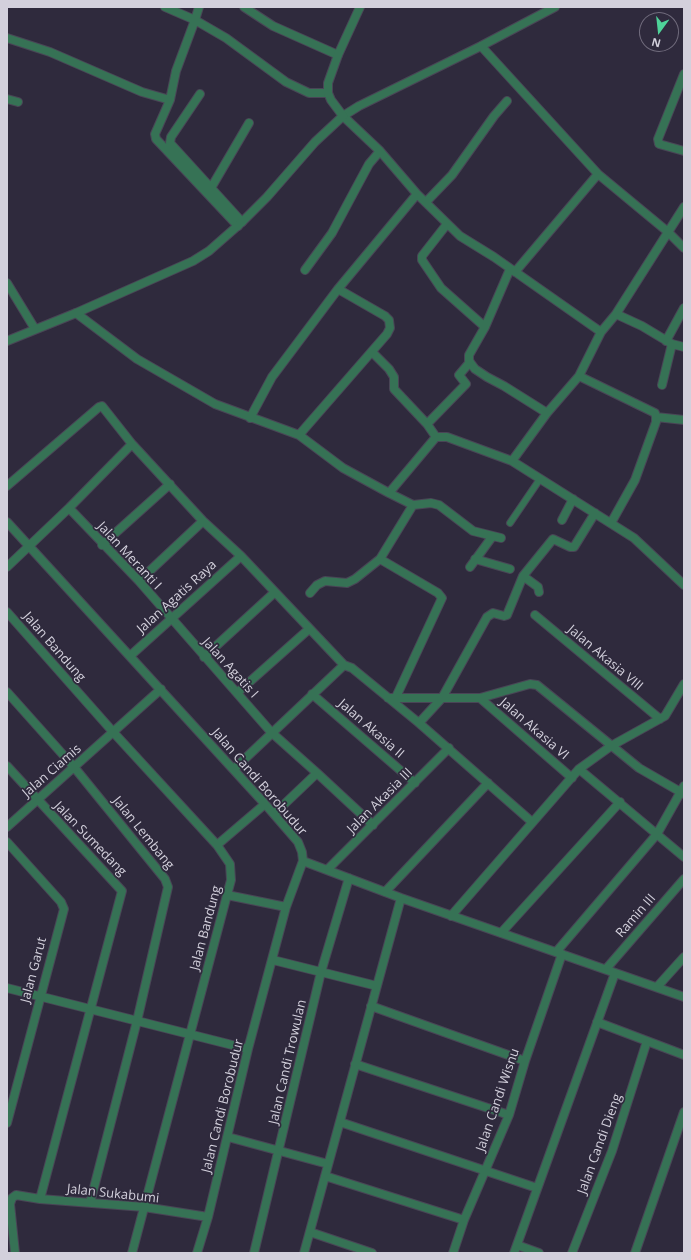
<!DOCTYPE html>
<html>
<head>
<meta charset="utf-8">
<style>
	body { margin:0 }
	#map { position:relative; width:691px; height:1260px; overflow:hidden; background:#2f2a3d; font-family:"Open Sans",sans-serif }
	canvas { display:block }
	.frame { position:absolute; inset:0; border:8px solid #d3d0dc; pointer-events:none }
	.north { position:absolute; left:639px; top:12px; width:40px; height:40px; box-sizing:border-box; background:#2f2a3d; border:1px solid #716c7d; border-radius:50%; rotate:195deg; font-size:11px; font-weight:700; line-height:16px; text-align:center; color:#d3d0dc }
	.north::after { content:''; display:block; margin:auto; width:14px; height:18px; background:#4ed399; clip-path:polygon(50% 0,100% 100%,50% 72%,0 100%) }
</style>
</head>
<body>
<div id="map">
<canvas width="691" height="1260"></canvas>
<div class="frame"></div>
<div class="north">N</div>
</div>
<script>
const ctx = document.querySelector('canvas').getContext('2d');
ctx.lineJoin = 'round';
function poly(rows) {
  const path = new Path2D();
  for (const r of rows) {
    path.moveTo(r[0], r[1]);
    for (let i = 2; i < r.length; i += 2) path.lineTo(r[i], r[i + 1]);
  }
  return path;
}
function trace(path, color, width, dash) {
  ctx.strokeStyle = color;
  ctx.lineWidth = width;
  ctx.lineCap = dash ? 'butt' : 'round';
  ctx.setLineDash(dash || []);
  ctx.stroke(path);
}
function drawText(font, color, halo, rows, align = 'center') {
  ctx.font = font + ' "Open Sans",sans-serif';
  ctx.lineWidth = 3.5;
  ctx.setLineDash([]);
  ctx.textBaseline = 'middle';
  ctx.strokeStyle = halo;
  ctx.fillStyle = color;
  for (const [text, x, y, turn = 0] of rows) {
    ctx.save();
    ctx.translate(x, y);
    ctx.rotate((+turn || 0) * Math.PI / 180);
    ctx.textAlign = isNaN(turn) ? turn : align;
    if (halo) ctx.strokeText(text, 0, 0);
    ctx.fillText(text, 0, 0);
    ctx.restore();
  }
}
const service = poly([
	[510,523,540,479]
]);
const minor = poly([
	[199,7,195,20,226,38,286,82,309,93,328,93],
	[244,7,273,26,338,55],
	[555,7,481,46,359,106,343,116,380,151,417,194,460,236,494,257,601,332],
	[7,38,50,52,142,92,170,100,176,71,195,20,165,7],
	[481,46,598,174,668,232,684,248],
	[684,74,658,139,659,144,684,151],
	[200,94,171,137,170,143,242,222],
	[7,99,18,102],
	[170,100,155,134,156,139,238,226],
	[211,188,249,123],
	[426,202,452,175,494,116,507,101],
	[447,224,422,256,422,260,441,288,485,327,469,355,469,361,475,369,487,377,504,386,547,413],
	[305,270,332,233,355,190,369,164,380,151],
	[515,272,598,174],
	[7,283,35,329],
	[76,313,137,359,215,404,299,435,343,468,389,493,413,505,431,503,439,505,473,531,501,538],
	[616,314,642,326,672,344,684,347],
	[485,327,510,269],
	[666,341,684,308],
	[372,352,389,369,394,377,394,389,427,424,436,437],
	[579,376,655,413,656,417,656,422,635,480,611,523],
	[662,385,672,344],
	[656,417,684,420],
	[250,418,272,377,338,289,417,194],
	[427,424,466,384,459,375,470,362],
	[299,435,387,334,390,328,389,320,385,316,338,289],
	[512,461,547,413,579,376,601,332,616,314,684,207],
	[7,486,99,407,102,406,132,444,203,521,241,556,344,665,352,668,419,723,532,822],
	[389,493,436,437,447,437,512,461,634,538,684,585],
	[69,508,139,581,271,732,317,773,274,814],
	[562,520,573,499],
	[7,522,265,804,298,842,302,852,303,861,286,907,248,1049,208,1217,197,1253],
	[102,545,170,484],
	[380,559,438,593,442,598,396,697],
	[475,559,510,569],
	[7,567,69,508,132,444],
	[470,567,492,537],
	[139,581,203,521],
	[539,592,538,587,523,576,553,539,570,547,574,547,595,513],
	[310,593,317,585,325,581,347,583,355,579,380,559,413,505],
	[7,612,114,733,217,845,230,864,231,880,132,1253],
	[535,615,660,719],
	[130,656,241,556],
	[204,657,275,592],
	[7,692,74,767,165,879,168,887,137,1021,90,1203],
	[237,693,309,629],
	[312,694,415,783],
	[388,698,480,698,530,684,537,685,639,768,684,794],
	[480,698,572,778],
	[419,723,442,698,487,617,493,613,504,616,507,615,523,576],
	[7,766,122,891,40,1199],
	[234,769,344,665],
	[579,769,684,857],
	[317,773,373,825],
	[7,827,161,689],
	[7,842,61,902,64,909,7,1123],
	[217,845,265,804],
	[303,861,401,898,684,997],
	[327,870,449,748],
	[385,892,488,783],
	[227,895,286,907],
	[451,916,579,769,611,746,665,716,684,684],
	[501,933,620,802],
	[557,951,657,834,684,786],
	[273,960,377,986],
	[606,969,684,879],
	[657,987,684,957],
	[7,988,248,1049],
	[371,1006,525,1061],
	[597,1022,684,1055],
	[355,1064,509,1115],
	[340,1122,537,1188],
	[228,1137,328,1164],
	[325,1176,464,1220],
	[310,1232,372,1253],
	[517,1245,539,1253],
	[15,1253,10,1204,12,1198,16,1195,40,1199,144,1207,208,1217],
	[254,1253,321,972,349,878],
	[304,1253,401,898],
	[453,1253,464,1220,509,1115,525,1061,562,954],
	[514,1253,615,973],
	[572,1253,612,1151,647,1041],
	[635,1253,684,1112]
]);
const tertiary = poly([
	[7,341,76,313,193,261,209,251,242,222,267,197,315,142,343,116,331,100,328,93,328,83,338,55,360,7]
]);
trace(service, '#494556', 8);
trace(minor, '#494556', 10);
trace(tertiary, '#494556', 10);
trace(service, '#367255', 6);
trace(minor, '#367255', 8);
trace(tertiary, '#367255', 8);
drawText('13px', '#d3d0dc', '#2f2a3d', [
	["Jalan Meranti I",129,556,47],
	["Jalan Agatis Raya",177,597,-42],
	["Jalan Bandung",54,647,49],
	["Jalan Akasia VIII",605,658,40],
	["Jalan Agatis I",230,668,48],
	["Jalan Akasia II",371,729,41],
	["Jalan Akasia VI",534,729,41],
	["Jalan Ciamis",52,771,-41],
	["Jalan Candi Borobudur",259,782,49],
	["Jalan Akasia III",380,801,-45],
	["Jalan Lembang",143,833,51],
	["Jalan Sumedang",90,839,46],
	["Ramin III",636,916,-49],
	["Jalan Bandung",206,928,-75],
	["Jalan Garut",34,970,-75],
	["Jalan Candi Trowulan",288,1062,-77],
	["Jalan Candi Wisnu",498,1100,-71],
	["Jalan Candi Borobudur",223,1106,-76],
	["Jalan Candi Dieng",600,1144,-70],
	["Jalan Sukabumi",113,1194,6]
]);
</script>
</body>
</html>
